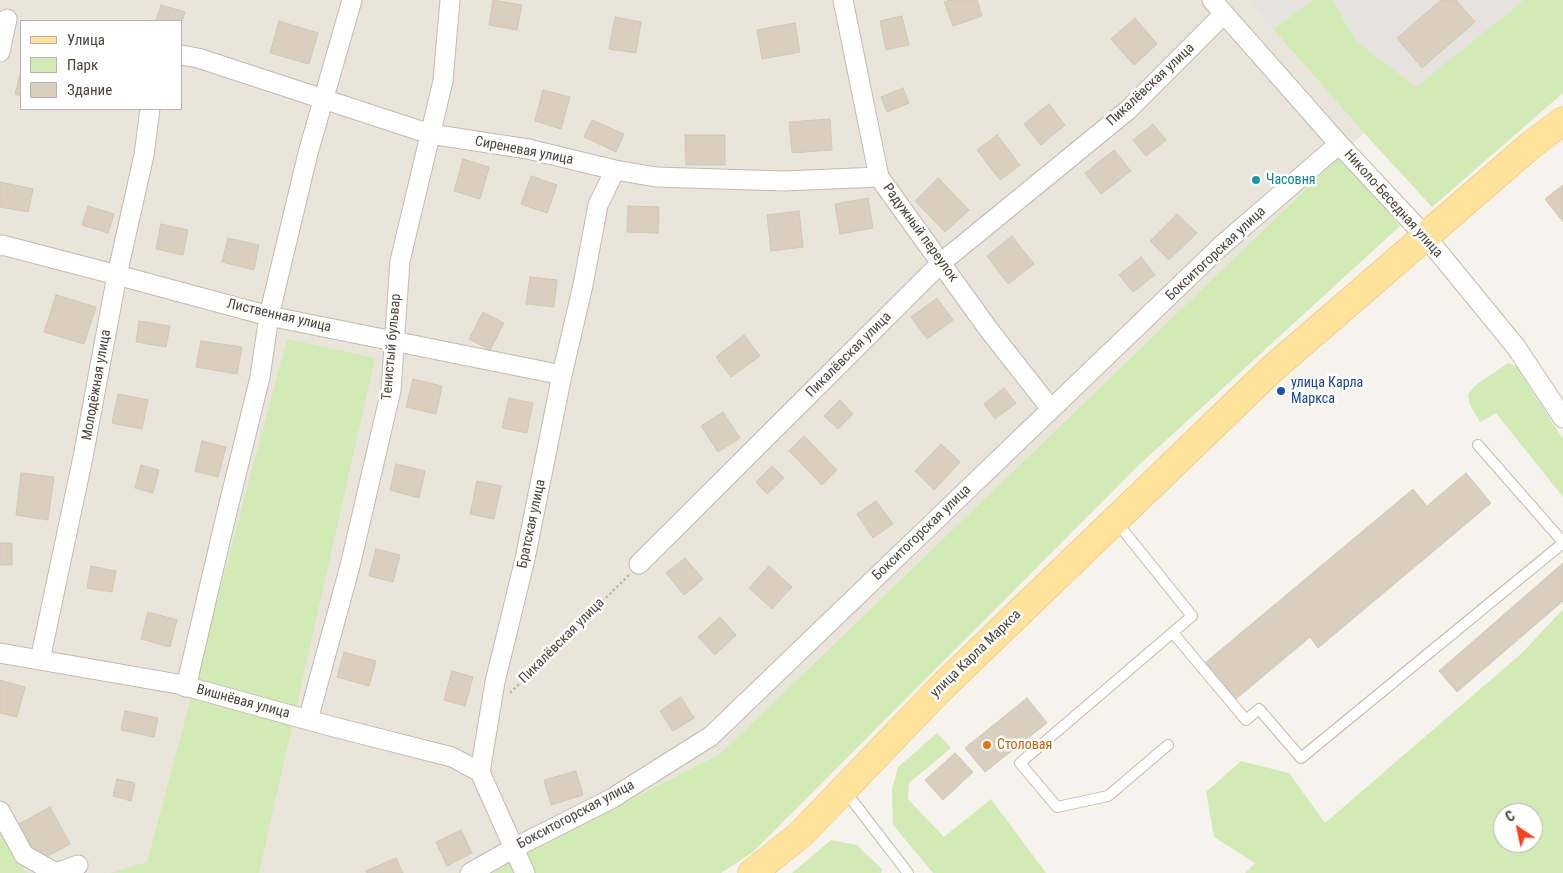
<!DOCTYPE html>
<html>
<head>
<meta charset="utf-8">
<style>
	body { margin:0 }
	#map { position:relative; width:1563px; height:873px; overflow:hidden; background:#f6f3ec; font-family:"Roboto Condensed",sans-serif }
	canvas { display:block }
	.legend { position:absolute; left:20px; top:20px; width:162px; height:90px; box-sizing:border-box; background:#fff; border:1px solid #b7b4b0; margin:0; padding:6px 9px; list-style:none; font-size:15px; color:#4b4439 }
	.legend li { display:flex; align-items:center; gap:10px; height:25px }
	.legend b { width:25px; border:1px solid #b7b4b0 }
	.north { position:absolute; left:1493px; top:803px; width:50px; height:50px; box-sizing:border-box; background:#fff; border:1px solid #b7b4b0; border-radius:50%; rotate:326deg; font-size:14px; font-weight:700; line-height:20px; text-align:center; color:#4b4439 }
	.north::after { content:''; display:block; margin:auto; width:18px; height:22px; background:#fc3f1d; clip-path:polygon(50% 0,100% 100%,50% 72%,0 100%) }
</style>
</head>
<body>
<div id="map">
<canvas width="1563" height="873"></canvas>
<ul class="legend">
<li><b style="height:6px;background:#ffe39c"></b>Улица</li>
<li><b style="height:14px;background:#d2eab5"></b>Парк</li>
<li><b style="height:14px;background:#d8cfc1"></b>Здание</li>
</ul>
<div class="north">С</div>
</div>
<script>
const ctx = document.querySelector('canvas').getContext('2d');
ctx.lineJoin = 'round';
function fillPath(path, color) {
  ctx.fillStyle = color;
  ctx.fill(path, 'evenodd');
}
function poly(rows) {
  const path = new Path2D();
  for (const r of rows) {
    path.moveTo(r[0], r[1]);
    for (let i = 2; i < r.length; i += 2) path.lineTo(r[i], r[i + 1]);
  }
  return path;
}
function trace(path, color, width, dash) {
  ctx.strokeStyle = color;
  ctx.lineWidth = width;
  ctx.lineCap = dash ? 'butt' : 'round';
  ctx.setLineDash(dash || []);
  ctx.stroke(path);
}
function drawText(font, color, halo, rows, align = 'center') {
  ctx.font = font + ' "Roboto Condensed",sans-serif';
  ctx.lineWidth = 5;
  ctx.setLineDash([]);
  ctx.textBaseline = 'middle';
  ctx.strokeStyle = halo;
  ctx.fillStyle = color;
  for (const [text, x, y, turn = 0] of rows) {
    ctx.save();
    ctx.translate(x, y);
    ctx.rotate((+turn || 0) * Math.PI / 180);
    ctx.textAlign = isNaN(turn) ? turn : align;
    if (halo) ctx.strokeText(text, 0, 0);
    ctx.fillText(text, 0, 0);
    ctx.restore();
  }
}
fillPath(poly([
	[0,0,1248,0,1364,133,721,753,487,873,24,873,24,855,0,811],
	[21,21,181,21,181,109,21,109]
]), '#eae5da');
fillPath(poly([
	[1248,0,1313,0,1273,29],
	[1333,0,1524,0,1416,88,1355,40]
]), '#e6e2dd');
fillPath(poly([
	[1313,0,1333,0,1355,40,1416,87,1524,0,1563,0,1563,93,1432,207,1364,133,1273,29],
	[1339,157,1367,186,1400,226,1139,465,753,852,721,873,487,873,721,753],
	[287,339,375,358,259,873,110,873,147,862],
	[1508,363,1516,366,1563,439,1563,497,1496,413,1480,422,1470,405,1468,394,1476,385],
	[1563,609,1563,873,1245,873,1255,863,1214,837,1206,792,1241,761,1289,773,1325,823,1522,653],
	[1503,813,1533,813,1533,843,1503,843],
	[937,733,951,748,909,783,908,799,944,837,991,799,1046,873,933,873,893,825,892,789,898,767],
	[0,811,24,855,24,872,28,873,0,873],
	[831,840,857,845,882,869,881,873,792,873]
]), '#d2eab5');
const building = poly([
	[493,0,522,5,517,30,489,25,493,0],
	[949,0,977,0,982,16,953,26,944,2,949,0],
	[1441,0,1456,0,1475,22,1422,68,1397,38,1441,0],
	[161,5,185,12,181,24,181,21,156,21,161,5],
	[902,16,909,45,886,50,880,21,902,16],
	[615,17,641,22,636,53,609,49,615,17],
	[1135,18,1157,44,1134,65,1111,39,1135,18],
	[279,21,318,33,309,64,270,53,279,21],
	[795,23,800,52,762,59,757,30,795,23],
	[21,71,21,96,15,94,21,71],
	[903,88,909,103,887,112,881,97,903,88],
	[543,90,570,97,561,129,535,121,543,90],
	[1049,104,1065,125,1041,145,1024,124,1049,104],
	[830,119,832,150,792,153,789,122,830,119],
	[592,120,624,134,616,152,584,137,592,120],
	[1153,124,1166,140,1146,156,1133,140,1153,124],
	[685,135,725,135,725,165,686,165,685,135],
	[997,135,1020,165,1000,180,977,150,997,135],
	[1114,150,1131,171,1101,194,1085,173,1114,150],
	[463,159,489,167,480,199,454,191,463,159],
	[531,176,557,185,547,213,521,204,531,176],
	[938,178,969,210,945,232,915,201,938,178],
	[0,182,33,189,28,212,0,207,0,182],
	[1563,185,1563,222,1545,199,1563,185],
	[868,198,873,228,840,234,835,204,868,198],
	[88,206,114,214,108,233,82,225,88,206],
	[628,206,659,207,658,233,627,232,628,206],
	[799,211,803,247,771,251,767,215,799,211],
	[1177,214,1197,233,1169,260,1150,241,1177,214],
	[161,224,188,230,183,255,156,249,161,224],
	[1012,236,1034,264,1008,284,987,256,1012,236],
	[228,238,259,245,254,270,222,262,228,238],
	[1141,257,1155,275,1133,292,1119,275,1141,257],
	[530,277,557,280,554,307,526,304,530,277],
	[56,295,96,307,84,344,44,332,56,295],
	[937,298,953,320,927,339,911,317,937,298],
	[483,312,504,323,490,350,469,339,483,312],
	[139,321,170,326,166,347,136,342,139,321],
	[744,335,760,356,731,377,716,357,744,335],
	[201,341,242,347,237,374,196,367,201,341],
	[413,379,442,386,436,414,406,407,413,379],
	[1004,388,1016,403,995,419,984,404,1004,388],
	[118,394,148,400,142,429,112,423,118,394],
	[509,398,533,403,527,433,502,428,509,398],
	[840,400,853,414,838,429,824,416,840,400],
	[723,412,740,438,718,452,701,426,723,412],
	[804,436,837,470,822,485,789,451,804,436],
	[202,441,226,447,218,477,195,471,202,441],
	[941,444,960,462,934,490,915,471,941,444],
	[396,464,425,471,419,498,390,490,396,464],
	[141,465,159,470,153,493,135,488,141,465],
	[772,466,784,478,767,494,756,482,772,466],
	[21,473,54,477,48,520,16,515,21,473],
	[1466,473,1491,503,1318,648,1310,637,1236,699,1205,663,1413,489,1427,506,1466,473],
	[477,481,501,486,494,519,470,514,477,481],
	[876,501,893,524,873,538,857,514,876,501],
	[0,543,12,543,12,565,0,565,0,543],
	[376,549,400,555,393,582,369,576,376,549],
	[685,558,703,579,684,595,666,573,685,558],
	[1563,563,1563,601,1457,692,1439,671,1563,563],
	[91,566,116,571,112,592,87,588,91,566],
	[769,566,792,587,772,609,749,588,769,566],
	[148,612,177,620,170,647,141,639,148,612],
	[720,617,736,635,715,655,698,637,720,617],
	[344,652,376,661,369,686,337,677,344,652],
	[452,671,473,677,465,706,444,700,452,671],
	[0,680,25,687,17,717,0,713,0,680],
	[681,697,694,718,673,731,660,711,681,697],
	[1027,698,1047,723,985,772,965,748,1027,698],
	[125,711,158,718,154,737,121,730,125,711],
	[955,753,973,772,943,800,925,780,955,753],
	[576,771,583,795,551,805,544,780,576,771],
	[117,779,135,783,131,801,113,796,117,779],
	[50,807,70,844,39,861,19,824,50,807],
	[461,830,472,853,447,866,436,842,461,830],
	[396,858,403,873,367,873,366,871,396,858]
]);
fillPath(building, '#d8cfc1');
trace(building, '#d3c7b4', 1);
const service = poly([
	[1478,445,1563,542],
	[1115,520,1192,616,1020,763,1057,807,1108,796,1168,745],
	[1173,633,1246,720,1259,709,1301,758,1563,543],
	[845,791,908,873]
]);
const minor = poly([
	[843,0,879,177,989,330,1051,409],
	[1212,0,1339,144,1426,237,1516,347,1563,418],
	[0,52,7,19],
	[181,55,198,58,430,134,528,149,615,170,656,177,784,181,879,177],
	[0,246,2,245,117,275,269,316,562,375],
	[639,564,942,262,1128,110,1224,14],
	[0,653,178,684,330,726,452,757,480,772],
	[40,660,83,457,117,275,144,155,150,109],
	[186,687,226,516,260,377,269,316,308,153,352,0],
	[308,720,350,566,391,390,400,261,443,81,450,0],
	[0,811,24,855,56,873,78,865],
	[470,873,514,848,611,799,711,736,1221,246,1339,144],
	[525,873,480,772,495,682,525,559,562,375,583,285,598,205,615,170]
]);
const primary = poly([
	[752,873,800,835,940,689,1272,369,1531,145,1563,121]
]);
trace(service, '#c2bbae', 12);
trace(minor, '#c2bbae', 21);
trace(primary, '#e6c16a', 29);
trace(poly([
	[510,693,629,575]
]), '#c4b79f', 2.5, [2.5, 2.5]);
trace(service, '#fff', 10);
trace(minor, '#fff', 19);
trace(primary, '#ffe39c', 28);
for (const [x, y, r, color] of [
	[1256,180,5,"#0f9aa8"],
	[1281,391,5,"#1a4fb4"],
	[987,745,5,"#e8710a"]
]) {
  const dot = new Path2D();
  dot.arc(x, y, r, 0, 2 * Math.PI);
  ctx.fillStyle = color;
  ctx.fill(dot);
  trace(dot, '#fff', 2);
}
drawText('14px', '#4b4439', '#fff', [
	["Пикалёвская улица",1151,85,-43],
	["Сиреневая улица",524,151,11],
	["Николо-Беседная улица",1393,204,48],
	["Радужный переулок",920,233,54],
	["Бокситогорская улица",1216,254,-43],
	["Лиственная улица",279,316,13],
	["Тенистый бульвар",392,347,-85],
	["Пикалёвская улица",849,355,-45],
	["Молодёжная улица",97,385,-80],
	["Братская улица",532,524,-78],
	["Бокситогорская улица",922,533,-44],
	["Пикалёвская улица",562,641,-45],
	["улица Карла Маркса",976,654,-44],
	["Вишнёвая улица",243,702,15],
	["Бокситогорская улица",576,815,-28]
]);
drawText('14px', '#0d838f', '#fff', [
	["Часовня",1266,180]
], 'left');
drawText('14px', '#164399', '#fff', [
	["улица Карла",1291,383],
	["Маркса",1291,399]
], 'left');
drawText('14px', '#c56008', '#fff', [
	["Столовая",997,745]
], 'left');
</script>
</body>
</html>
